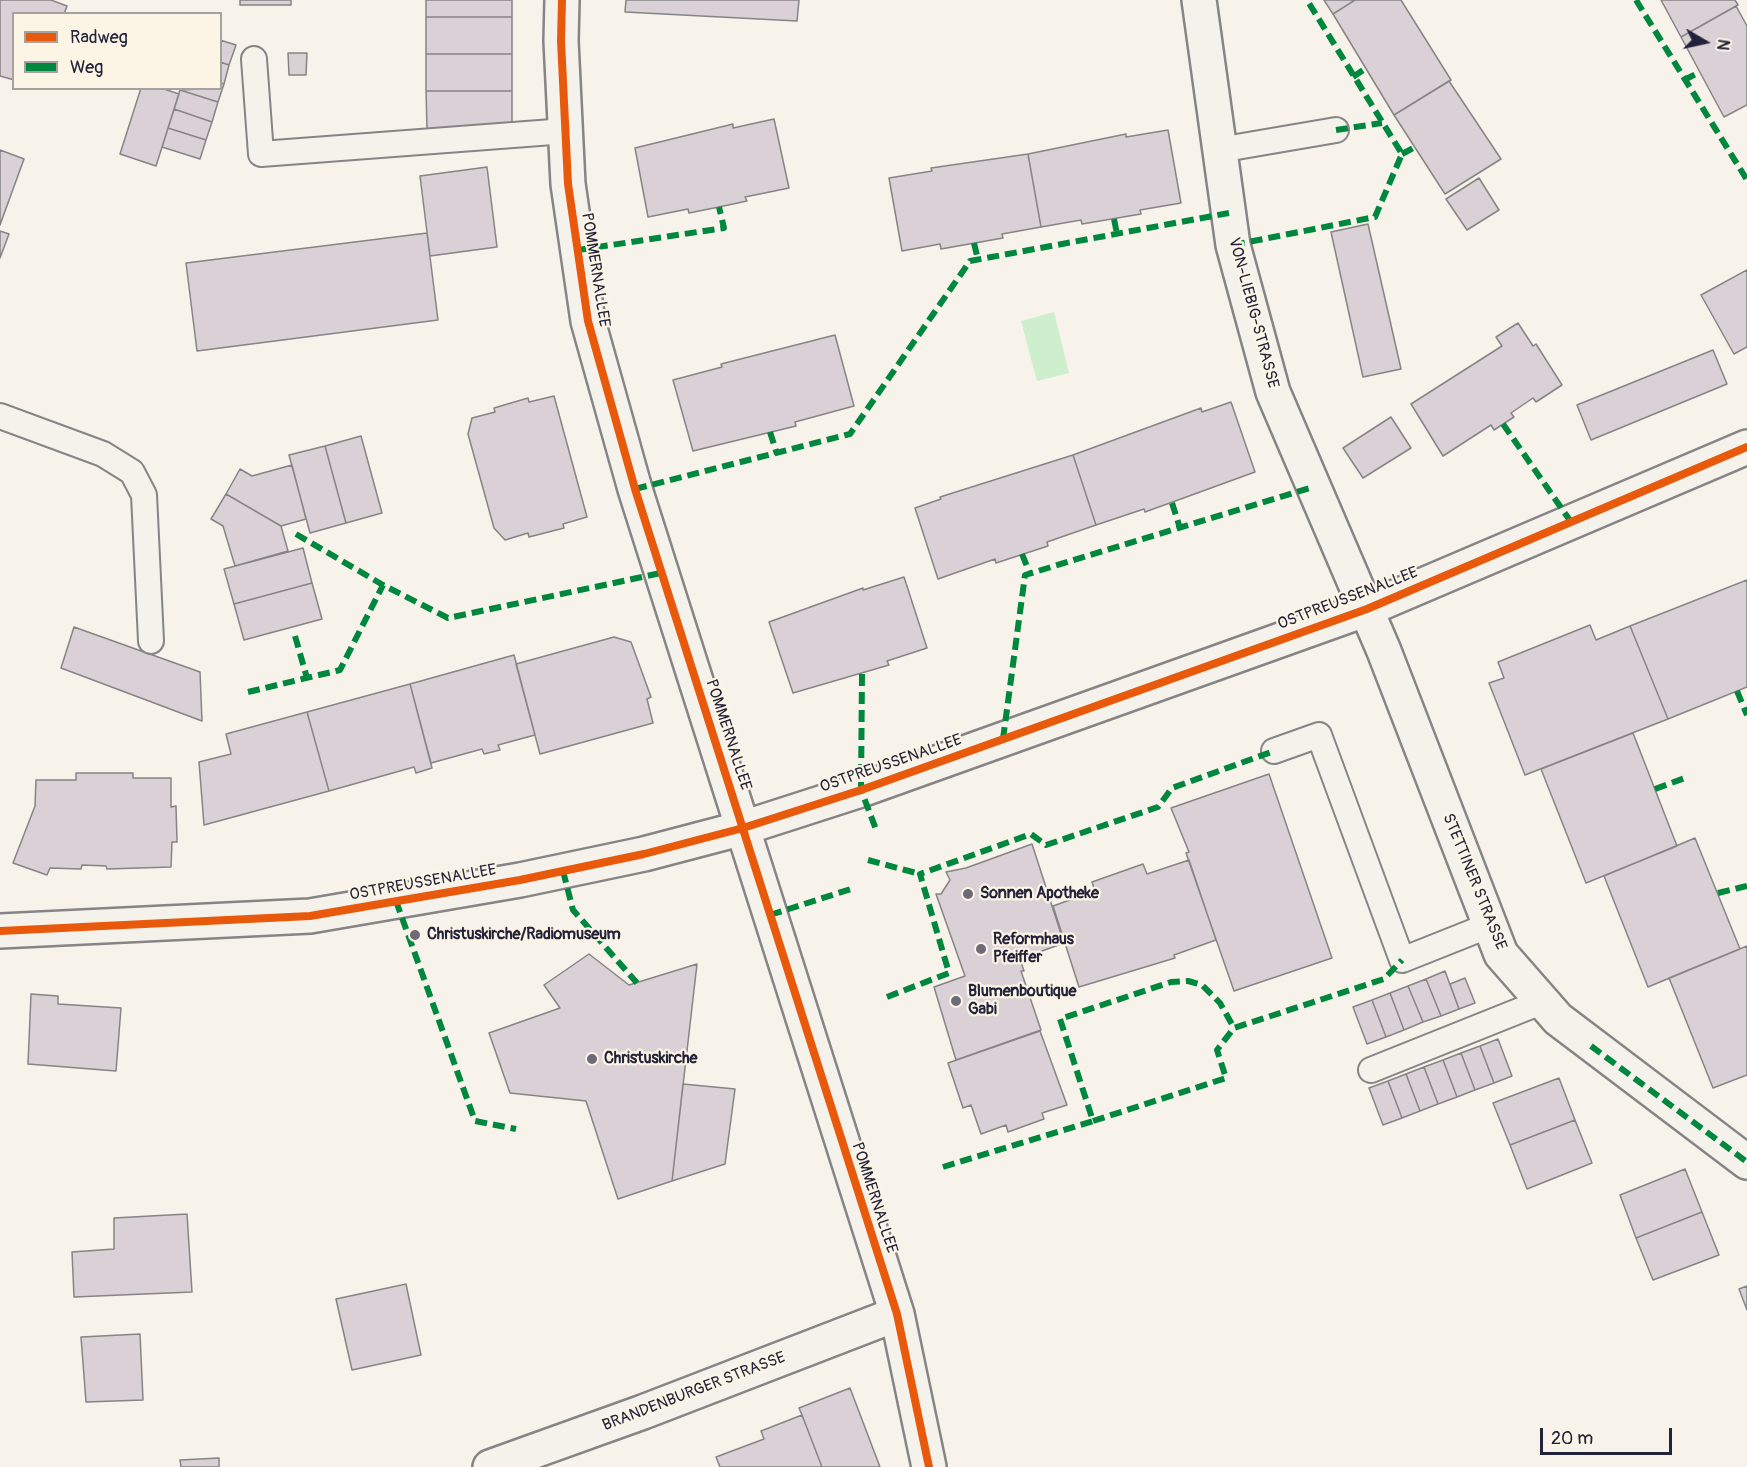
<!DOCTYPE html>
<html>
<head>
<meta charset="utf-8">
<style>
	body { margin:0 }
	#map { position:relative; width:1747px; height:1467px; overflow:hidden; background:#f7f3ea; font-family:Pangolin,sans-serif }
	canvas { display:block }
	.legend { position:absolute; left:12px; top:12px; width:210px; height:78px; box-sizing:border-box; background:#fcf5e5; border:2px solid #a5a1a1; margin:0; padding:8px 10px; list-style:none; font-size:18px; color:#22223b }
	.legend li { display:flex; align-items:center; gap:12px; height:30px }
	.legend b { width:30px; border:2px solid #a5a1a1 }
	.north { position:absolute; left:1675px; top:12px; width:60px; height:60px; -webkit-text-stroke:4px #fcf5e5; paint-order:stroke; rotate:99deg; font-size:16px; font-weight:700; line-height:24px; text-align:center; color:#22223b }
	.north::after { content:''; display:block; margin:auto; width:21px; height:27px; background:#22223b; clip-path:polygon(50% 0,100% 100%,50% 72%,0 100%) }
	.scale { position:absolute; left:1540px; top:1428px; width:132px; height:27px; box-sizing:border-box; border:3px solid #22223b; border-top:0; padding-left:8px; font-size:18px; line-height:21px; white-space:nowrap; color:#22223b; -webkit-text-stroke:4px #fcf5e5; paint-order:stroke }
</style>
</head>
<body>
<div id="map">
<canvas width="1747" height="1467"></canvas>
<ul class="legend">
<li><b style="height:8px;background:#e8590c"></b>Radweg</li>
<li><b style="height:8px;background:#00873e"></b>Weg</li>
</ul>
<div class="north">N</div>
<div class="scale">20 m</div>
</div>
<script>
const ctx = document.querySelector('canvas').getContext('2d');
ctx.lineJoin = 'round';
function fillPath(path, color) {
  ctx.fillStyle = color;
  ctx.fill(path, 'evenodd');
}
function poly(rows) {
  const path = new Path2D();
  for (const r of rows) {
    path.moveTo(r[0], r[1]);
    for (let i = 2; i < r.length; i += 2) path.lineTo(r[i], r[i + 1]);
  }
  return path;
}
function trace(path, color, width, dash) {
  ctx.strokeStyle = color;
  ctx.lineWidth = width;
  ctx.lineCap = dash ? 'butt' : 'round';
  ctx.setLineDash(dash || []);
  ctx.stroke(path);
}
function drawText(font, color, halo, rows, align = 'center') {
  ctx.font = font + ' Pangolin,sans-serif';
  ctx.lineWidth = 4.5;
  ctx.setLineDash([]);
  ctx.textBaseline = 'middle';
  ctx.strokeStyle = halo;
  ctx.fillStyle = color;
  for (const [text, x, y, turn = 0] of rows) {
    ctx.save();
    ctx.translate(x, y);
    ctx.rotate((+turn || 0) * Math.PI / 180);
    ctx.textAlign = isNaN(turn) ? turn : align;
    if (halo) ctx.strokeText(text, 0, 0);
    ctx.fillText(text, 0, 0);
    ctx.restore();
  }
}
fillPath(poly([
	[1054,312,1069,373,1037,381,1021,321]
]), '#cdefcd');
const building = poly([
	[0,0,51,0,67,6,64,14,14,14,14,80,0,76,0,0],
	[240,0,291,0,291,5,240,5,240,0],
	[426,0,512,0,512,17,426,17,426,0],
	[626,0,799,0,797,21,625,12,626,0],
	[1324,0,1355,0,1333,14,1324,0],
	[1355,0,1401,0,1451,80,1394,115,1333,14,1355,0],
	[1661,0,1735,0,1738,5,1681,37,1661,0],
	[1736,6,1747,26,1747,105,1724,117,1681,37,1736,6],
	[426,17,512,17,512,54,426,54,426,17],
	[220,40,236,45,229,65,220,62,220,40],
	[288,53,307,53,306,75,289,75,288,53],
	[426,54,512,54,512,91,426,91,426,54],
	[220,62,229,65,224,84,220,83,220,62],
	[1449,81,1501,159,1445,194,1394,115,1449,81],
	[220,83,224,84,218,102,180,90,220,88,220,83],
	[141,88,161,88,179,94,156,166,120,154,141,88],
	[180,90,218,102,212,122,174,109,180,90],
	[426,91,512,91,512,128,427,129,426,91],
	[174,109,212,122,206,140,168,128,174,109],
	[774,119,789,188,745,197,747,201,719,207,689,213,688,209,648,217,635,148,733,124,733,128,774,119],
	[168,128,206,140,200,159,162,147,168,128],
	[1168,130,1181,203,1140,210,1141,214,1082,224,1081,220,1041,227,1028,154,1126,134,1126,137,1168,130],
	[0,150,24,159,0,225,0,150],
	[1028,154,1041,227,1002,234,1003,238,941,249,940,244,902,251,889,178,932,171,931,168,1028,154],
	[487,167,497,247,430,256,420,176,487,167],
	[1479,178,1499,210,1467,230,1446,199,1479,178],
	[1368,224,1401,369,1363,377,1331,232,1368,224],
	[0,231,9,234,0,258,0,231],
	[427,233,438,320,197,351,186,263,427,233],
	[1747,270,1747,347,1734,354,1701,295,1747,270],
	[1518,323,1533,346,1536,344,1562,385,1536,402,1533,398,1511,413,1514,417,1494,430,1491,425,1443,456,1411,404,1502,346,1496,337,1518,323],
	[835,335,854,406,795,422,796,426,693,451,673,380,722,367,721,364,835,335],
	[1713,350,1727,384,1591,440,1577,405,1713,350],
	[554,396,587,517,563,524,564,528,529,537,528,533,505,540,494,528,468,434,472,418,495,412,494,408,528,398,529,402,554,396],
	[1231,402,1255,472,1145,512,1144,509,1096,525,1073,455,1201,408,1202,412,1231,402],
	[1391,417,1411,448,1363,478,1343,448,1391,417],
	[361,436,382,513,346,523,325,446,361,436],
	[325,446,346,523,310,533,289,455,325,446],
	[1073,455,1096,525,1047,542,1048,546,996,563,995,559,938,579,915,508,941,499,940,497,1073,455],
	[292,465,306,519,281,526,226,494,240,469,252,476,292,465],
	[226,494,281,526,288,551,235,566,223,526,211,519,226,494],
	[303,548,312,583,234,604,224,569,303,548],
	[904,577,927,648,887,661,889,665,793,693,769,622,863,588,863,590,904,577],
	[1747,580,1747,687,1668,719,1630,626,1747,580],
	[312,583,322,619,244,640,234,604,312,583],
	[1590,625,1596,640,1630,626,1668,719,1525,775,1489,683,1504,678,1498,662,1590,625],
	[74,627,200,672,202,721,61,668,74,627],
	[614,637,631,642,651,697,647,699,653,723,540,754,516,664,614,637],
	[514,655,535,735,498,745,500,750,484,754,482,749,431,763,410,684,514,655],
	[410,684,432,768,416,773,414,767,329,791,307,712,410,684],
	[307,712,329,791,204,825,199,762,231,754,226,734,307,712],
	[1633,733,1677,846,1586,883,1541,769,1633,733],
	[76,773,133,773,133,778,171,778,171,807,176,806,177,842,172,842,171,867,107,869,106,866,82,865,81,869,50,868,47,875,13,863,35,806,36,780,76,780,76,773],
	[1269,774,1332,958,1234,991,1186,853,1189,852,1171,808,1269,774],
	[1695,838,1740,949,1648,987,1604,876,1695,838],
	[1032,844,1064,943,1020,959,1024,971,1021,971,1041,1030,956,1060,934,987,965,976,936,894,941,894,950,880,946,872,966,868,1032,844],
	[1189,860,1216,940,1174,955,1175,958,1079,987,1053,906,1095,891,1092,882,1143,864,1147,874,1189,860],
	[1747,946,1747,1075,1713,1088,1669,978,1747,946],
	[589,954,629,985,697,964,672,1181,618,1199,586,1101,510,1093,489,1033,560,1008,544,985,589,954],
	[1445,971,1459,1009,1441,1016,1426,979,1445,971],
	[1465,978,1475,1003,1459,1009,1450,984,1465,978],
	[1426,979,1441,1016,1423,1022,1408,986,1426,979],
	[1408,986,1423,1022,1404,1030,1390,993,1408,986],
	[1390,993,1404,1030,1386,1037,1372,1000,1390,993],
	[31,994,58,996,58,1004,121,1008,116,1071,28,1064,31,994],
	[1372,1000,1386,1037,1367,1044,1353,1007,1372,1000],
	[1040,1031,1067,1105,1042,1113,1044,1119,1008,1132,1006,1125,981,1134,971,1105,963,1108,948,1063,1040,1031],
	[1498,1039,1512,1076,1494,1083,1480,1046,1498,1039],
	[1480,1046,1494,1083,1475,1090,1461,1053,1480,1046],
	[1461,1053,1475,1090,1457,1097,1443,1060,1461,1053],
	[1443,1060,1457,1097,1438,1104,1424,1067,1443,1060],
	[1424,1067,1438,1104,1420,1111,1406,1074,1424,1067],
	[1406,1074,1420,1111,1402,1118,1388,1081,1406,1074],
	[1559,1078,1575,1120,1510,1145,1493,1103,1559,1078],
	[1388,1081,1402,1118,1383,1125,1369,1088,1388,1081],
	[683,1084,735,1089,725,1164,672,1181,683,1084],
	[1575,1120,1592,1163,1527,1189,1510,1145,1575,1120],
	[1685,1169,1702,1212,1636,1238,1620,1195,1685,1169],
	[1702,1212,1719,1255,1653,1280,1636,1238,1702,1212],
	[187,1214,192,1292,74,1297,72,1252,114,1249,114,1218,187,1214],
	[406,1284,421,1355,352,1370,336,1299,406,1284],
	[1747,1286,1747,1310,1739,1289,1747,1286],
	[140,1334,143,1400,86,1402,81,1337,140,1334],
	[850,1388,880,1467,822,1467,802,1415,799,1408,850,1388],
	[802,1415,822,1467,720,1467,716,1457,764,1439,761,1431,802,1415],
	[219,1458,219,1467,181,1467,180,1460,219,1458]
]);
fillPath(building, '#d9d1d5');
trace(building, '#868485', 1.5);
const lane = poly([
	[254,59,261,154,566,131],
	[1219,150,1336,130],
	[0,416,103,454,132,472,144,495,151,641],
	[1274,751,1319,735,1402,960,1490,925],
	[1371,1070,1541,1002]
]);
const street = poly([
	[562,0,561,41,568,184,588,321,635,489,897,1314,929,1467],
	[1199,0,1233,245,1273,392,1384,651,1501,954,1558,1019,1747,1162],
	[0,931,310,916,520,880,644,854,743,828,861,790,1367,609,1747,447],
	[490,1467,643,1412,897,1314]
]);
trace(lane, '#868485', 28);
trace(street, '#868485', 38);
trace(lane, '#f5f2ec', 24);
trace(street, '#f5f2ec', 33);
trace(poly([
	[1636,0,1747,180],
	[1353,77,1366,68],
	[1684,80,1700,72],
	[1336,130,1382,123],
	[1402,154,1415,147],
	[1114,219,1117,234],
	[974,243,978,260],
	[1233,245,1375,217,1402,154,1307,0],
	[578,250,724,228,719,207],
	[1503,424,1571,522],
	[770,432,777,454],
	[635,489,850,434,970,261,1229,213],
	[1172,503,1180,528],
	[296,534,383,585,448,618,661,573],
	[1022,554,1030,574],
	[295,636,307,678],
	[862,674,861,790,877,832],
	[1737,691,1747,715],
	[248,692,340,670,383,585],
	[1003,739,1025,575,1313,487],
	[1655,789,1685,778],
	[868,860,920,874],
	[563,871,573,910,637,983],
	[1718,893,1747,886],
	[396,901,475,1121,516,1129],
	[770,915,854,888],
	[887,997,949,973,920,874,1031,834,1046,845,1158,807,1172,788,1274,751],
	[1591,1046,1747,1162],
	[1093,1121,1226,1078,1217,1050,1234,1028,1384,979,1402,960],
	[943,1167,1093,1121,1060,1019,1171,982,1188,981,1202,985,1220,1003,1234,1028]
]), '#00873e', 6, [12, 6]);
trace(poly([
	[562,0,561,41,568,184,588,321,635,489,897,1314,929,1467],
	[0,931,310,916,520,880,644,854,743,828,861,790,1367,609,1747,447]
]), '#e8590c', 8);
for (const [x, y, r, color] of [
	[968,894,6,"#6d6b78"],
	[415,935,6,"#6d6b78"],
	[981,949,6,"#6d6b78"],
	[956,1001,6,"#6d6b78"],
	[592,1059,6,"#6d6b78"]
]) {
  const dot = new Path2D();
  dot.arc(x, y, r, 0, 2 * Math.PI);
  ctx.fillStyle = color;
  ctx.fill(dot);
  trace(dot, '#fcf5e5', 2);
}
drawText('16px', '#22223b', '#fcf5e5', [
	["POMMERNALLEE",595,270,81],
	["VON-LIEBIG-STRASSE",1253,313,75],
	["OSTPREUSSENALLEE",1348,599,-21],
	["POMMERNALLEE",728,735,72],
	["OSTPREUSSENALLEE",891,764,-19],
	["STETTINER STRASSE",1474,882,68],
	["OSTPREUSSENALLEE",423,883,-10],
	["POMMERNALLEE",874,1198,72],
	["BRANDENBURGER STRASSE",694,1392,-21]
]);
drawText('bold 16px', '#22223b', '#fcf5e5', [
	["Sonnen Apotheke",980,894],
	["Christuskirche/Radiomuseum",427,935],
	["Reformhaus",993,940],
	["Pfeiffer",993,958],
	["Blumenboutique",968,992],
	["Gabi",968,1010],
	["Christuskirche",604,1059]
], 'left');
</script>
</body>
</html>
